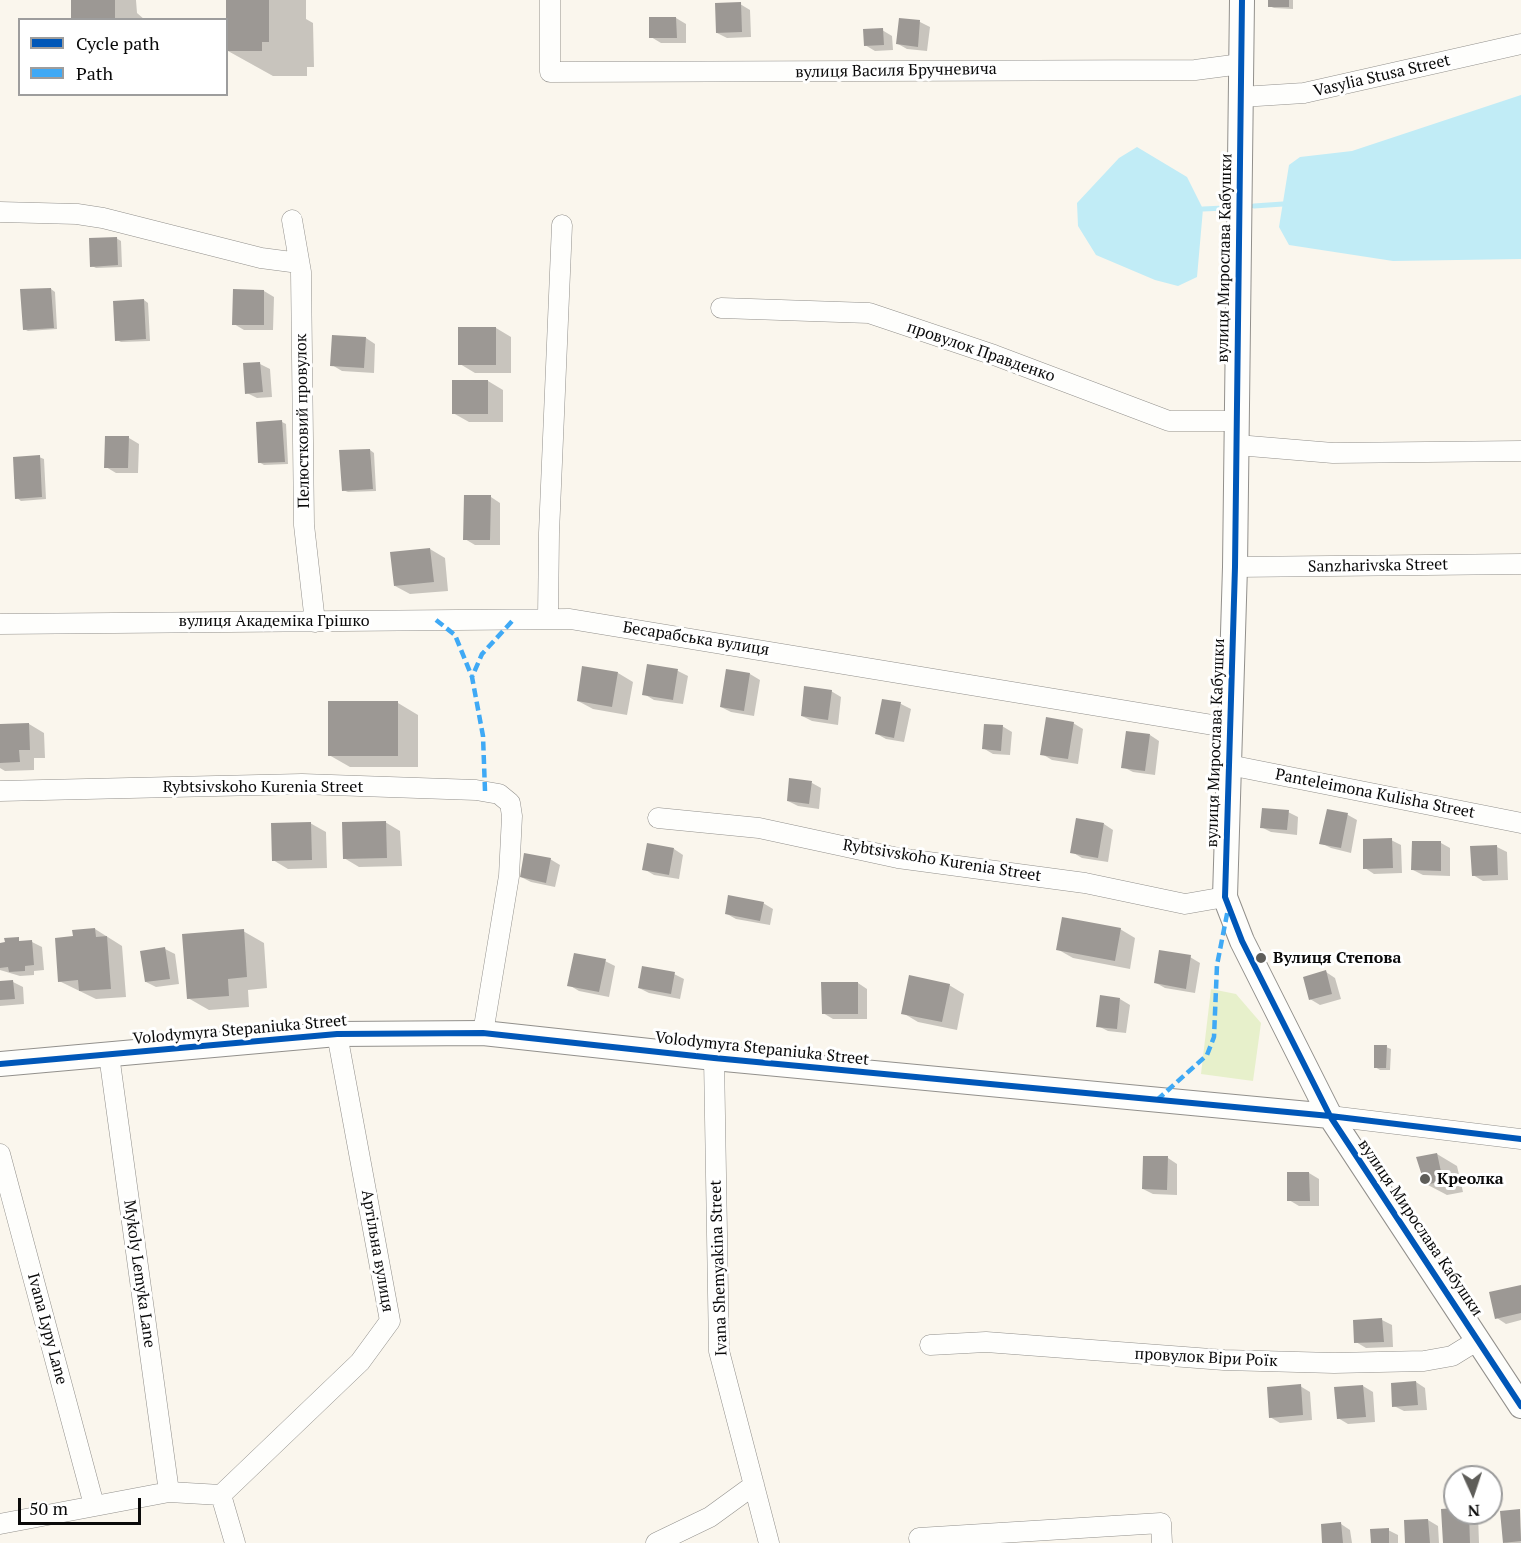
<!DOCTYPE html>
<html>
<head>
<meta charset="utf-8">
<style>
	body { margin:0 }
	#map { position:relative; width:1521px; height:1543px; overflow:hidden; background:#faf6ed; font-family:"PT Serif",serif }
	canvas { display:block }
	.legend { position:absolute; left:18px; top:18px; width:210px; height:78px; box-sizing:border-box; background:#fff; border:2px solid #9d9d9d; margin:0; padding:8px 10px; list-style:none; font-size:18px; color:#0a0a0a }
	.legend li { display:flex; align-items:center; gap:12px; height:30px }
	.legend b { width:30px; border:2px solid #9d9d9d }
	.north { position:absolute; left:1443px; top:1465px; width:60px; height:60px; box-sizing:border-box; background:#fff; border:2px solid #9d9d9d; border-radius:50%; rotate:177deg; font-size:16px; font-weight:700; line-height:24px; text-align:center; color:#0a0a0a }
	.north::after { content:''; display:block; margin:auto; width:21px; height:27px; background:#5e5d59; clip-path:polygon(50% 0,100% 100%,50% 72%,0 100%) }
	.scale { position:absolute; left:18px; top:1498px; width:123px; height:27px; box-sizing:border-box; border:3px solid #0a0a0a; border-top:0; padding-left:8px; font-size:18px; line-height:21px; white-space:nowrap; color:#0a0a0a; -webkit-text-stroke:4px #fff; paint-order:stroke }
</style>
</head>
<body>
<div id="map">
<canvas width="1521" height="1543"></canvas>
<ul class="legend">
<li><b style="height:8px;background:#0057b8"></b>Cycle path</li>
<li><b style="height:8px;background:#3fa9f5"></b>Path</li>
</ul>
<div class="north">N</div>
<div class="scale">50 m</div>
</div>
<script>
const ctx = document.querySelector('canvas').getContext('2d');
ctx.lineJoin = 'round';
function fillPath(path, color) {
  ctx.fillStyle = color;
  ctx.fill(path, 'evenodd');
}
function poly(rows) {
  const path = new Path2D();
  for (const r of rows) {
    path.moveTo(r[0], r[1]);
    for (let i = 2; i < r.length; i += 2) path.lineTo(r[i], r[i + 1]);
  }
  return path;
}
function trace(path, color, width, dash) {
  ctx.strokeStyle = color;
  ctx.lineWidth = width;
  ctx.lineCap = dash ? 'butt' : 'round';
  ctx.setLineDash(dash || []);
  ctx.stroke(path);
}
function drawText(font, color, halo, rows, align = 'center') {
  ctx.font = font + ' "PT Serif",serif';
  ctx.lineWidth = 6;
  ctx.setLineDash([]);
  ctx.textBaseline = 'middle';
  ctx.strokeStyle = halo;
  ctx.fillStyle = color;
  for (const [text, x, y, turn = 0] of rows) {
    ctx.save();
    ctx.translate(x, y);
    ctx.rotate((+turn || 0) * Math.PI / 180);
    ctx.textAlign = isNaN(turn) ? turn : align;
    if (halo) ctx.strokeText(text, 0, 0);
    ctx.fillText(text, 0, 0);
    ctx.restore();
  }
}
fillPath(poly([
	[1211,989,1236,994,1261,1023,1253,1081,1201,1074]
]), '#e7f0cb');
fillPath(poly([
	[1521,95,1521,259,1393,261,1289,245,1279,227,1289,165,1300,157,1352,151],
	[1137,147,1187,177,1203,209,1197,277,1178,286,1155,280,1096,255,1078,226,1077,203,1119,158]
]), '#c1ecf6');
fillPath(poly([
	[72,0,136,0,137,13,145,20,73,20],
	[227,0,306,0,306,19,313,23,314,67,307,67,307,76,273,76,228,51],
	[1269,0,1293,0,1293,9,1274,8,1269,6],
	[740,4,750,10,751,37,727,38,717,33],
	[676,18,686,24,686,43,661,43,651,37],
	[900,20,920,22,930,27,927,51,907,49,898,44],
	[882,30,892,36,893,50,875,51,865,45],
	[116,238,121,241,122,267,96,268,92,266],
	[51,289,55,292,57,329,28,331,24,329],
	[264,291,274,297,273,330,244,330,234,324],
	[144,300,148,303,150,341,121,342,117,340],
	[496,328,511,337,511,373,475,373,460,364],
	[366,338,375,344,374,373,342,371,332,365],
	[260,364,270,369,272,397,257,398,247,393],
	[488,381,503,390,503,422,469,422,453,413],
	[282,422,286,424,288,464,264,465,259,462],
	[129,438,139,444,138,473,116,473,106,467],
	[370,450,374,453,376,491,348,492,343,490],
	[39,457,44,459,46,499,21,501,17,498],
	[491,497,500,503,500,545,475,545,465,539],
	[430,549,445,558,448,591,410,594,395,586],
	[649,666,678,671,688,676,683,704,654,700,644,694],
	[727,671,750,674,760,680,754,716,731,712,721,707],
	[618,673,633,682,627,715,593,709,578,701],
	[831,691,841,697,838,725,812,721,802,716],
	[883,700,901,704,911,709,904,742,886,739,877,734],
	[398,703,418,715,418,767,350,767,329,755],
	[1073,723,1083,729,1078,764,1052,760,1042,754],
	[29,724,44,733,45,758,34,758,34,770,5,771,0,768,0,726],
	[1002,726,1012,732,1010,755,993,754,983,748],
	[1150,735,1159,741,1155,775,1133,772,1123,767],
	[812,783,821,788,819,809,798,806,788,801],
	[1328,811,1348,815,1357,820,1351,853,1331,848,1321,843],
	[1288,812,1298,817,1297,835,1271,832,1261,827],
	[385,822,400,831,402,866,359,867,344,858],
	[310,823,326,832,327,868,288,869,273,860],
	[1104,824,1113,830,1108,862,1082,858,1072,852],
	[1391,840,1401,845,1402,873,1374,874,1365,868],
	[1441,843,1450,848,1450,876,1423,875,1413,870],
	[1497,847,1507,852,1508,880,1483,881,1473,875,1472,848],
	[674,849,683,855,679,879,654,875,644,869],
	[550,859,560,865,555,887,531,882,521,877],
	[763,903,773,909,770,925,736,919,727,914],
	[95,929,122,946,126,997,96,999,59,981,74,938],
	[1120,929,1135,938,1130,969,1073,958,1057,949],
	[243,931,264,943,267,988,248,990,249,1007,209,1010,188,998],
	[6,940,32,942,42,947,44,970,34,971,34,975,20,976,0,970,0,944,6,944],
	[165,949,175,954,179,984,156,987,146,982],
	[1190,957,1200,963,1195,993,1165,988,1156,983],
	[605,961,615,966,609,997,579,991,569,985],
	[1326,972,1335,978,1341,999,1320,1005,1310,999],
	[674,974,684,979,680,999,649,993,639,988],
	[13,982,23,987,24,1004,0,1006,0,983],
	[858,983,867,989,867,1019,833,1019,823,1013],
	[949,985,964,994,957,1030,918,1022,903,1013],
	[1120,999,1130,1005,1126,1033,1108,1031,1098,1026],
	[1386,1047,1391,1049,1390,1070,1380,1070,1375,1067],
	[1437,1154,1457,1166,1463,1192,1447,1195,1426,1184],
	[1168,1158,1177,1164,1177,1195,1153,1194,1143,1189],
	[1309,1173,1319,1179,1319,1206,1299,1206,1289,1200],
	[1521,1287,1521,1320,1506,1324,1497,1318],
	[1382,1320,1392,1325,1393,1347,1366,1348,1356,1342],
	[1416,1382,1425,1388,1427,1410,1404,1411,1394,1406],
	[1300,1386,1310,1392,1312,1420,1280,1423,1270,1417],
	[1363,1386,1373,1392,1375,1422,1348,1424,1338,1418],
	[1455,1510,1455,1513,1478,1515,1479,1543,1444,1543],
	[1519,1510,1521,1543,1506,1543,1504,1542],
	[1428,1520,1438,1526,1439,1543,1407,1543],
	[1341,1524,1350,1530,1352,1543,1324,1543],
	[1388,1530,1398,1535,1398,1543,1373,1543]
]), '#0003');
trace(poly([
	[1254,206,1283,204],
	[1203,209,1224,208]
]), '#c1ecf6', 5);
fillPath(poly([
	[71,0,115,0,115,20,71,20],
	[226,0,269,0,269,42,262,42,262,51,226,51],
	[1268,0,1289,0,1289,7,1268,7],
	[741,2,742,32,716,33,715,3],
	[649,17,676,17,677,38,649,38],
	[899,18,920,20,918,47,896,44],
	[883,28,884,45,864,46,863,29],
	[117,237,118,265,90,267,89,238],
	[51,288,54,328,23,330,20,289],
	[233,289,264,290,264,325,232,325],
	[144,299,146,339,115,341,113,301],
	[458,327,496,327,496,365,458,365],
	[332,335,366,337,364,368,330,366],
	[260,362,263,392,245,394,243,363],
	[452,380,488,380,488,414,452,414],
	[282,420,285,462,258,463,256,422],
	[105,436,129,436,128,468,104,468],
	[370,449,373,489,342,491,339,450],
	[40,455,42,497,15,499,13,457],
	[464,495,491,495,490,540,463,540],
	[430,548,434,582,394,586,390,552],
	[647,664,678,669,673,700,642,695],
	[582,666,618,672,612,707,577,701],
	[726,669,750,673,744,711,720,707],
	[804,686,832,690,828,720,801,716],
	[882,699,901,702,894,738,875,734],
	[328,701,398,701,398,756,328,756],
	[1046,717,1074,722,1068,759,1040,755],
	[29,723,30,750,19,750,20,762,0,763,0,724],
	[984,724,1003,725,1001,751,982,749],
	[1126,731,1150,734,1145,771,1121,768],
	[789,778,812,781,809,804,787,801],
	[1262,808,1289,810,1287,830,1260,828],
	[1327,809,1348,813,1341,848,1319,844],
	[1076,818,1104,823,1098,858,1070,853],
	[386,821,387,858,343,859,342,822],
	[311,822,312,860,272,861,271,823],
	[1392,838,1393,868,1363,869,1363,839],
	[1412,841,1441,841,1441,871,1411,870],
	[647,843,674,848,669,875,642,870],
	[1497,845,1498,875,1472,876,1470,846],
	[524,853,551,858,546,883,520,877],
	[728,895,764,902,760,921,725,914],
	[1062,917,1121,928,1115,961,1056,950],
	[95,928,96,937,107,936,111,989,79,991,78,980,58,982,55,938,73,936,72,930],
	[244,929,247,977,228,979,229,996,187,999,182,934],
	[19,937,19,941,32,940,34,965,25,966,25,971,9,972,8,967,0,968,0,943,5,942,4,938],
	[165,947,170,979,145,982,140,951],
	[1159,950,1191,955,1186,989,1154,983],
	[574,953,606,959,599,992,567,986],
	[642,966,675,972,671,994,638,988],
	[1326,970,1332,994,1309,1000,1303,977],
	[909,975,950,984,942,1022,901,1014],
	[13,980,15,999,0,1000,0,981],
	[821,982,858,982,858,1014,822,1014],
	[1100,995,1120,998,1117,1029,1096,1027],
	[1374,1045,1387,1045,1386,1068,1374,1068],
	[1437,1153,1443,1181,1425,1185,1416,1157],
	[1143,1156,1168,1156,1167,1190,1142,1189],
	[1287,1172,1309,1172,1310,1201,1287,1201],
	[1521,1285,1521,1313,1495,1319,1489,1292],
	[1382,1318,1384,1342,1354,1343,1353,1320],
	[1416,1381,1418,1405,1392,1407,1391,1383],
	[1301,1384,1303,1415,1269,1418,1267,1387],
	[1363,1385,1366,1417,1337,1419,1334,1387],
	[1455,1508,1455,1513,1469,1513,1470,1543,1443,1543,1441,1509],
	[1520,1509,1521,1541,1503,1543,1500,1511],
	[1428,1519,1430,1543,1405,1543,1404,1520],
	[1341,1522,1343,1543,1322,1543,1321,1524],
	[1389,1528,1389,1543,1371,1543,1370,1529]
]), '#9c9894');
const minor = poly([
	[550,0,550,72,1195,70,1241,64],
	[1241,97,1304,93,1521,44],
	[0,212,77,214,103,218,261,258,299,263],
	[292,220,301,272,304,525,315,622],
	[721,308,869,313,994,355,1169,421,1236,421],
	[1237,445,1333,453,1521,451],
	[1235,567,1521,564],
	[548,618,549,533,562,225],
	[0,624,570,619,1231,728],
	[1229,765,1521,823],
	[0,791,302,784,476,790,499,794,510,803,512,816,509,876,483,1033],
	[658,818,759,828,898,858,1085,883,1185,904,1225,897],
	[109,1055,169,1492],
	[714,1058,719,1351,769,1543],
	[1330,1116,1521,1139],
	[0,1154,94,1505],
	[930,1345,986,1342,1224,1360,1334,1363,1424,1361,1452,1356,1478,1340],
	[0,1524,169,1492,221,1495],
	[919,1538,1161,1523,1162,1543],
	[235,1543,221,1495,360,1362,390,1321,337,1034],
	[656,1543,710,1517,754,1485]
]);
const tertiary = poly([
	[1242,0,1235,567,1225,897,1242,941,1330,1116,1521,1406],
	[0,1064,337,1034,483,1033,714,1058,1330,1116]
]);
trace(minor, '#92908c', 21);
trace(tertiary, '#92908c', 26);
trace(minor, '#fefefc', 20);
trace(tertiary, '#fefefc', 24);
trace(poly([
	[436,620,455,635,472,677],
	[485,791,483,736,472,677,482,654,514,619],
	[1157,1100,1207,1055,1214,1037,1217,965,1228,909]
]), '#3fa9f5', 4.5, [9, 4.5]);
trace(poly([
	[1242,0,1235,567,1225,897,1242,941,1330,1116,1521,1406],
	[0,1064,337,1034,483,1033,714,1058,1330,1116,1521,1139]
]), '#0057b8', 6);
for (const [x, y, r, color] of [
	[1261,958,6,"#5e5d59"],
	[1425,1179,6,"#5e5d59"]
]) {
  const dot = new Path2D();
  dot.arc(x, y, r, 0, 2 * Math.PI);
  ctx.fillStyle = color;
  ctx.fill(dot);
  trace(dot, '#fff', 2);
}
drawText('16px', '#0a0a0a', '#fff', [
	["вулиця Василя Бручневича",896,71,-1],
	["Vasylia Stusa Street",1382,76,-13],
	["вулиця Мирослава Кабушки",1225,258,-89],
	["провулок Правденко",981,352,19],
	["Пелюстковий провулок",303,421,-91],
	["Sanzharivska Street",1378,566,-1],
	["вулиця Академіка Грішко",274,621],
	["Бесарабська вулиця",696,639,9],
	["вулиця Мирослава Кабушки",1216,743,-88],
	["Rybtsivskoho Kurenia Street",263,787],
	["Panteleimona Kulisha Street",1375,794,11],
	["Rybtsivskoho Kurenia Street",942,861,9],
	["Volodymyra Stepaniuka Street",240,1030,-5],
	["Volodymyra Stepaniuka Street",762,1049,6],
	["вулиця Мирослава Кабушки",1420,1228,56],
	["Артільна вулиця",377,1251,80],
	["Ivana Shemyakina Street",719,1268,-92],
	["Mykoly Lemyka Lane",139,1274,82],
	["Ivana Lypy Lane",47,1329,75],
	["провулок Віри Роїк",1206,1358,3]
]);
drawText('bold 16px', '#0a0a0a', '#fff', [
	["Вулиця Степова",1273,958],
	["Креолка",1437,1179]
], 'left');
</script>
</body>
</html>
